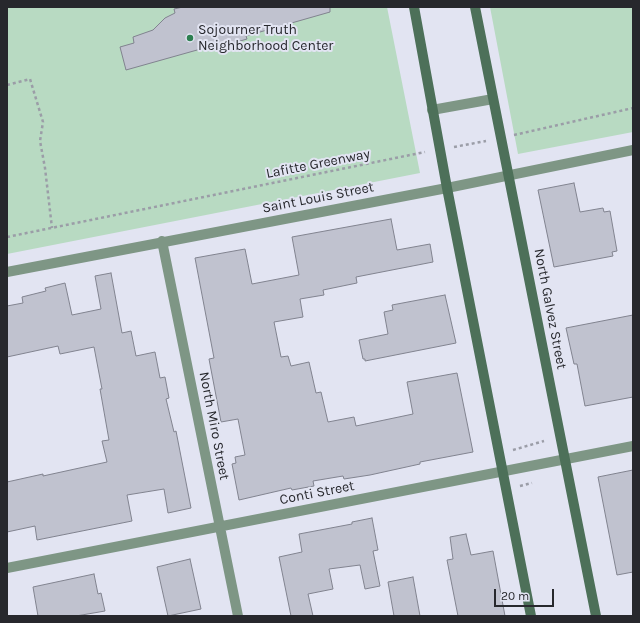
<!DOCTYPE html>
<html>
<head>
<meta charset="utf-8">
<style>
	body { margin:0 }
	#map { position:relative; width:640px; height:623px; overflow:hidden; background:#e2e4f2; font-family:Karla,sans-serif }
	canvas { display:block }
	.frame { position:absolute; inset:0; border:8px solid #27282d; pointer-events:none }
	.scale { position:absolute; left:494px; top:589px; width:60px; height:18px; box-sizing:border-box; border:2px solid #27282d; border-top:0; padding-left:5px; font-size:12px; line-height:14px; white-space:nowrap; color:#27282d; -webkit-text-stroke:3px #e2e4f2; paint-order:stroke }
</style>
</head>
<body>
<div id="map">
<canvas width="640" height="623"></canvas>
<div class="frame"></div>
<div class="scale">20 m</div>
</div>
<script>
const ctx = document.querySelector('canvas').getContext('2d');
ctx.lineJoin = 'round';
function fillPath(path, color) {
  ctx.fillStyle = color;
  ctx.fill(path, 'evenodd');
}
function poly(rows) {
  const path = new Path2D();
  for (const r of rows) {
    path.moveTo(r[0], r[1]);
    for (let i = 2; i < r.length; i += 2) path.lineTo(r[i], r[i + 1]);
  }
  return path;
}
function trace(path, color, width, dash) {
  ctx.strokeStyle = color;
  ctx.lineWidth = width;
  ctx.lineCap = dash ? 'butt' : 'round';
  ctx.setLineDash(dash || []);
  ctx.stroke(path);
}
function drawText(font, color, halo, rows, align = 'center') {
  ctx.font = font + ' Karla,sans-serif';
  ctx.lineWidth = 4;
  ctx.setLineDash([]);
  ctx.textBaseline = 'middle';
  ctx.strokeStyle = halo;
  ctx.fillStyle = color;
  for (const [text, x, y, turn = 0] of rows) {
    ctx.save();
    ctx.translate(x, y);
    ctx.rotate((+turn || 0) * Math.PI / 180);
    ctx.textAlign = isNaN(turn) ? turn : align;
    if (halo) ctx.strokeText(text, 0, 0);
    ctx.fillText(text, 0, 0);
    ctx.restore();
  }
}
fillPath(poly([
	[7,7,387,7,420,173,7,254],
	[490,7,633,7,633,132,518,154]
]), '#b8dac2');
const building = poly([
	[183,7,330,7,330,12,246,36,247,39,223,46,222,43,126,70,120,47,134,43,133,37,153,30,165,18,175,13,174,9,183,7],
	[574,183,580,212,603,208,604,212,610,211,617,251,612,252,613,256,554,267,538,190,574,183],
	[391,219,397,250,430,244,433,262,356,277,357,283,323,290,324,295,300,299,303,317,274,322,281,357,288,356,291,366,309,362,316,393,321,392,328,422,354,417,356,426,413,414,407,382,457,373,473,452,420,462,420,464,370,475,344,479,343,476,313,481,314,486,292,490,291,488,239,500,232,464,236,463,235,457,245,455,238,419,221,422,209,359,214,358,195,258,245,249,252,284,299,275,292,237,391,219],
	[111,273,122,333,131,331,136,356,155,352,160,378,165,377,169,398,166,399,174,432,176,431,191,508,168,513,164,489,127,495,132,521,37,540,35,526,7,532,7,482,43,474,43,476,107,462,102,441,109,440,100,389,102,389,94,347,60,354,58,346,7,357,7,306,23,303,22,297,46,291,45,288,65,283,72,315,101,309,95,276,111,273],
	[445,295,456,343,365,361,365,359,363,359,359,340,388,334,384,312,393,310,392,305,445,295],
	[633,315,633,397,585,406,577,364,574,364,566,328,633,315],
	[633,470,633,572,617,575,598,477,633,470],
	[372,518,378,550,373,551,380,586,365,589,360,565,329,569,333,589,308,594,313,616,291,616,279,557,302,552,299,534,352,524,352,522,372,518],
	[466,534,471,555,493,551,505,616,458,616,447,560,453,559,450,537,466,534],
	[190,559,201,609,168,616,157,567,190,559],
	[94,574,98,594,101,593,105,611,76,616,38,616,33,587,94,574],
	[413,577,420,616,394,616,388,582,413,577]
]);
fillPath(building, '#c0c2cf');
trace(building, '#81838f', 1);
trace(poly([
	[7,85,30,79,43,122,40,141,45,168,52,228],
	[514,135,633,108],
	[454,147,486,141],
	[7,237,425,152],
	[513,450,544,441],
	[520,486,532,483]
]), '#9b9da7', 2.5, [3, 3]);
trace(poly([
	[432,110,493,99]
]), '#7e9685', 10);
trace(poly([
	[162,241,238,616],
	[7,272,447,188,633,150],
	[7,568,633,446]
]), '#7e9685', 10);
trace(poly([
	[414,7,447,188,531,616],
	[475,7,596,616]
]), '#4d7059', 10);
for (const [x, y, r, color] of [
	[190,38,4,"#2d7f50"]
]) {
  const dot = new Path2D();
  dot.arc(x, y, r, 0, 2 * Math.PI);
  ctx.fillStyle = color;
  ctx.fill(dot);
  trace(dot, '#e2e4f2', 1.5);
}
drawText('14px', '#27282d', '#e2e4f2', [
	["Sojourner Truth",198,30],
	["Neighborhood Center",198,46]
], 'left');
drawText('14px', '#27282d', '#e2e4f2', [
	["Lafitte Greenway",318,164,-11],
	["Saint Louis Street",318,198,-11],
	["North Galvez Street",550,309,79],
	["North Miro Street",214,426,79],
	["Conti Street",317,493,-11]
]);
</script>
</body>
</html>
